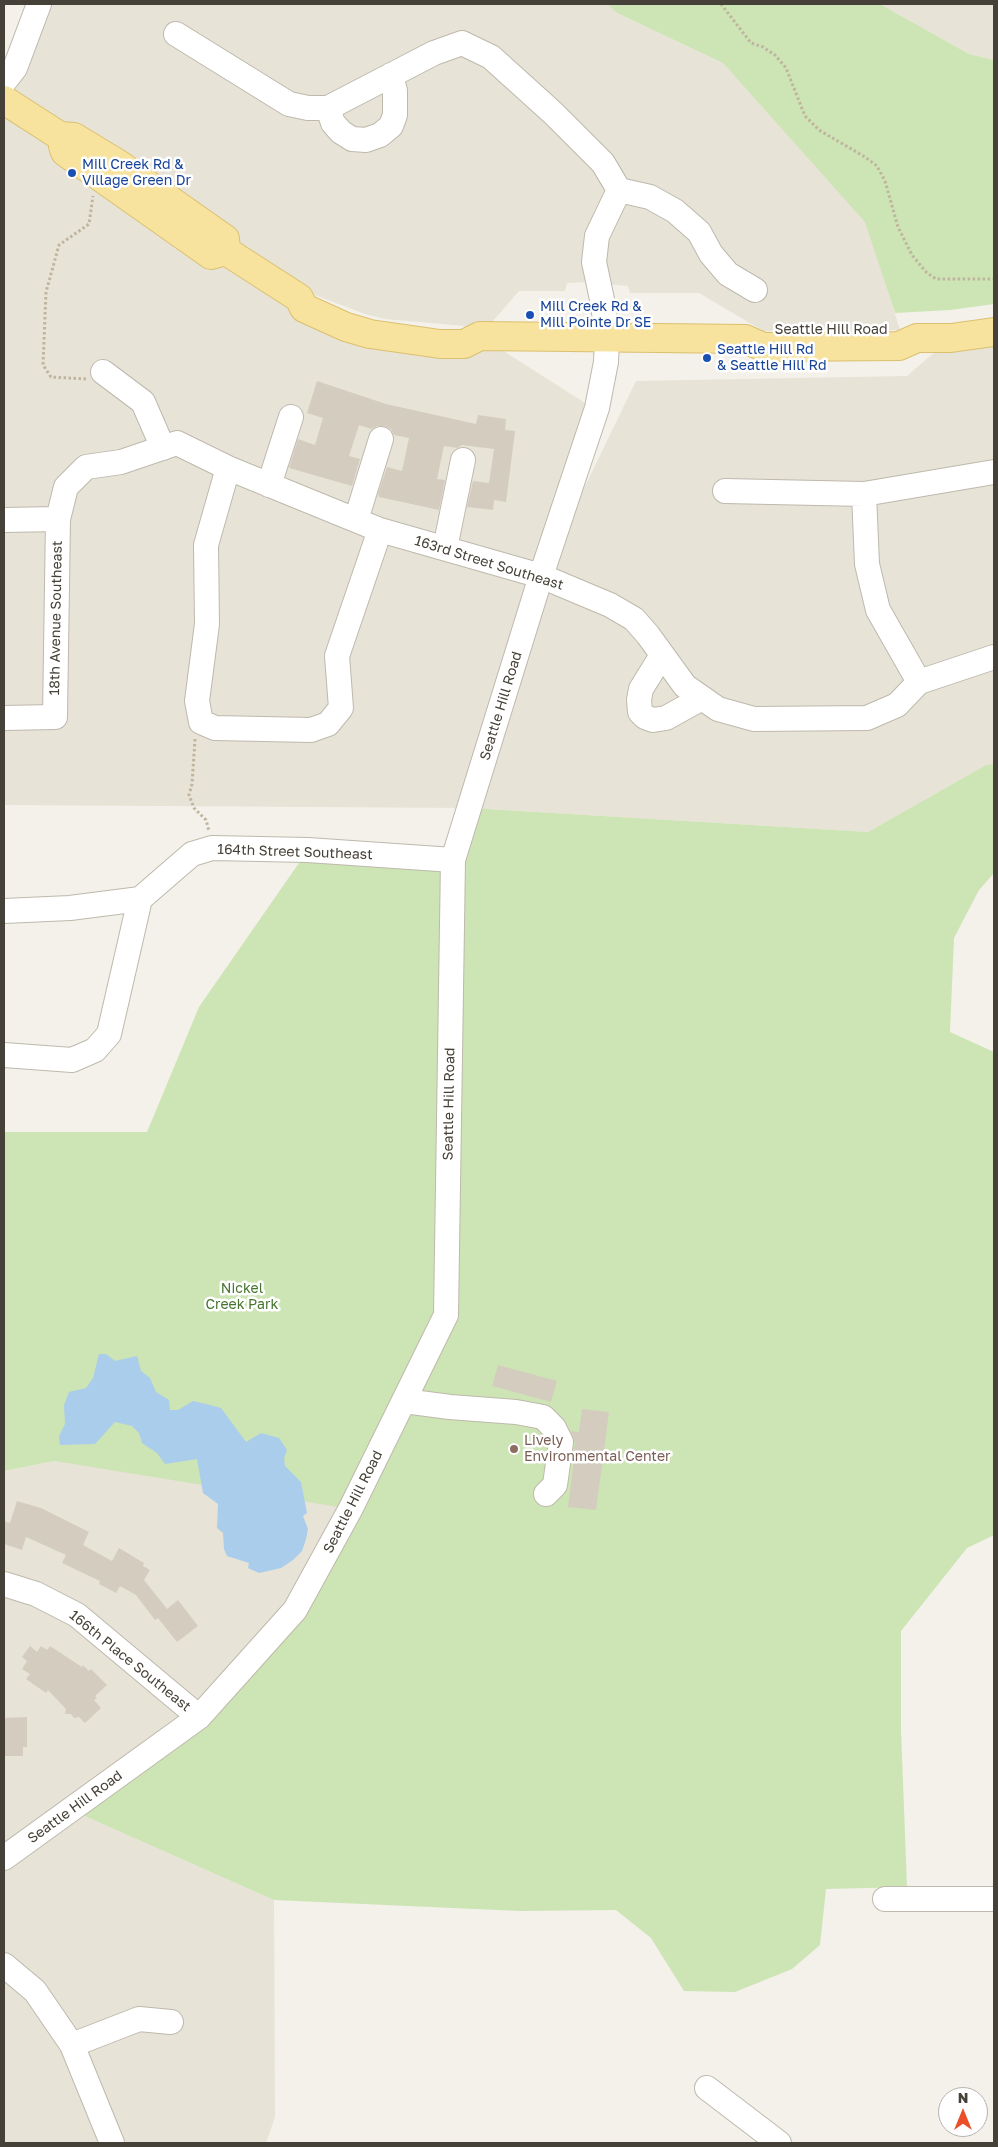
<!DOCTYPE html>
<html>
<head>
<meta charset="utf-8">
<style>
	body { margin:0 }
	#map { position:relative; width:998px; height:2147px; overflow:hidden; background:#f3f1e9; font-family:"Golos Text",sans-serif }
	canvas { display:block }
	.frame { position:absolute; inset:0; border:5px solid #464138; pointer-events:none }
	.north { position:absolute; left:938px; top:2087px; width:50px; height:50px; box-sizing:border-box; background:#fff; border:1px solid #b5b3af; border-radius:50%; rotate:0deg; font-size:14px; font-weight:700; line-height:20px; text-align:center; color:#464138 }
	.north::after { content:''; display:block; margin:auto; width:18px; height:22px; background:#ea4f29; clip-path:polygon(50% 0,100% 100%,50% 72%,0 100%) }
</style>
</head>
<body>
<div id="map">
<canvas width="998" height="2147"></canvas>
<div class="frame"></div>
<div class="north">N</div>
</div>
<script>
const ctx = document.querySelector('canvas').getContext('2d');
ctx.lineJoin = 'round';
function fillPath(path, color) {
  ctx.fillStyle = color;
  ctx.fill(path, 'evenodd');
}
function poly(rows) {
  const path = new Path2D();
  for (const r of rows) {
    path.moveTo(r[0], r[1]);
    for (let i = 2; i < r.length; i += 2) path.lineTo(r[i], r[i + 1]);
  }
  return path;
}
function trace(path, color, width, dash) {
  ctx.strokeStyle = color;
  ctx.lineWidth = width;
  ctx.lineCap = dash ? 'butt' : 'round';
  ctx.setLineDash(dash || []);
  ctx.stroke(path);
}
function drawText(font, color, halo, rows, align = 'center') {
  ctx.font = font + ' "Golos Text",sans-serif';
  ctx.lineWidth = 5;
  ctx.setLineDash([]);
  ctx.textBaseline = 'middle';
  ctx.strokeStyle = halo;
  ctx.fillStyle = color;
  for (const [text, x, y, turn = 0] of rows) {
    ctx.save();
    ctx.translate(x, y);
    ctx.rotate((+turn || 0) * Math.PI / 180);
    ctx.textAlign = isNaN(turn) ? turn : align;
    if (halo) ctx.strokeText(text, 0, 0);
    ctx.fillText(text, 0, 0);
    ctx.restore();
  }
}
fillPath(poly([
	[39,4,607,4,617,13,723,63,866,222,900,330,763,331,699,293,630,293,628,286,588,282,567,283,565,291,519,291,480,336,588,405,543,573,636,381,907,376,951,338,994,332,994,764,986,765,868,832,470,808,4,805,4,82],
	[312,294,365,314,385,319,464,326,479,336,326,319],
	[880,4,994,4,994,60,969,54],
	[54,1461,351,1508,295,1610,199,1717,71,1810,274,1900,275,2117,266,2143,4,2143,4,1471]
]), '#e7e3d7');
fillPath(poly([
	[607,4,880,4,969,54,994,60,994,304,950,310,895,313,865,222,723,63,617,13],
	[994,764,994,873,979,890,954,938,950,1032,994,1052,994,1535,967,1548,901,1631,901,1730,907,1887,826,1889,820,1945,792,1969,735,1992,684,1991,651,1938,616,1910,520,1911,274,1900,71,1810,199,1717,295,1610,351,1509,54,1461,4,1471,4,1132,147,1132,199,1007,308,850,453,860,470,808,868,832,986,765]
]), '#cde4b5');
fillPath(poly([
	[99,1354,106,1354,115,1361,137,1356,141,1371,150,1378,156,1392,169,1400,170,1410,178,1410,193,1401,210,1405,221,1408,246,1442,261,1433,279,1438,287,1450,284,1458,285,1466,301,1482,307,1513,303,1516,308,1529,306,1539,302,1551,293,1560,281,1568,259,1573,248,1568,249,1563,227,1556,224,1549,223,1533,217,1528,218,1504,203,1493,197,1459,165,1464,157,1453,142,1443,139,1433,132,1426,115,1422,95,1444,60,1445,59,1436,65,1424,64,1405,69,1392,86,1388,93,1378]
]), '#aacdeb');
fillPath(poly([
	[317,381,386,404,476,424,478,415,506,419,505,430,515,431,506,502,494,500,493,510,467,507,473,481,489,483,494,449,462,445,457,448,444,446,437,479,445,480,439,510,379,497,378,494,387,467,402,471,409,438,394,435,391,429,385,426,377,426,371,429,359,425,349,456,360,459,352,486,289,468,298,439,315,445,323,418,307,413],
	[498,1365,557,1381,551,1402,492,1386],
	[582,1409,609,1412,596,1510,568,1507,574,1459,573,1458,575,1443,571,1431,579,1432],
	[17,1501,41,1508,89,1532,83,1545,112,1561,119,1548,144,1563,143,1566,150,1570,144,1580,167,1609,178,1600,198,1626,177,1642,158,1618,155,1620,136,1595,120,1586,116,1593,99,1584,100,1581,62,1563,66,1555,26,1537,22,1550,4,1544,4,1521,10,1523],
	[30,1646,37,1652,41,1646,47,1650,50,1646,82,1667,83,1665,89,1671,91,1669,107,1685,95,1696,97,1698,94,1700,101,1708,85,1723,79,1717,74,1718,71,1714,65,1714,66,1709,48,1690,46,1693,26,1679,30,1674,22,1669,27,1661,22,1657],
	[27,1717,27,1747,23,1747,23,1756,4,1756,4,1718]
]), '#d4cdbf');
const minor = poly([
	[176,34,289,104,308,108,328,108,434,53,462,43,491,57,553,113,603,163,619,190],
	[4,82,15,68,39,4],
	[328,108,333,123,341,132,352,139,366,140,380,135,391,126,395,115,395,91,391,75],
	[619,190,650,197,675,211,699,232,711,254,728,274,755,290],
	[103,372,143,402,163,448],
	[228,468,206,545,207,624,197,701,201,722,215,728,311,730,328,724,341,708,337,656,380,530],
	[269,485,291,417],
	[725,491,864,494,994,472],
	[864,494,867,564,878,610,919,682],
	[4,520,58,519,66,487,86,467,121,462,177,443,228,468,380,530,541,576,610,605,634,619,648,635,685,686,718,709,754,719,867,718,897,705,919,682,994,657],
	[356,520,381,439],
	[445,548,463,460],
	[662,655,641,689,639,700,640,712,645,717,653,720,666,718,702,698],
	[4,718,55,717,58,519],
	[4,911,70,908,140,899,192,854,212,848,308,850,453,860],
	[4,1055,72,1060,95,1050,109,1034,140,899],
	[404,1401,450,1407,516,1412,543,1417,554,1428,561,1442,555,1485,546,1494],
	[4,1584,36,1594,77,1615,199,1717],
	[4,1858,199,1717,295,1610,351,1508,446,1315,453,860,541,576,597,408,606,362,607,337,603,304,594,262,597,236,619,190],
	[885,1899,994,1899],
	[4,1965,35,1991,72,2045,112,2143],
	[72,2045,139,2019,171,2022],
	[707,2088,779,2143]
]);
const major = poly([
	[4,100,60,136,74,137,120,165,225,239,226,251,299,298,304,308,346,327,370,334,440,344,464,344,480,336,745,339,763,347,899,346,917,338,951,338,994,332],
	[63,146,65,152,211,255,226,251]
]);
trace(minor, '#beb9ac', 26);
trace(major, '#dbc06f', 30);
trace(poly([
	[721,4,751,43,763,47,775,55,786,68,805,116,819,130,865,157,877,166,885,181,898,227,912,255,926,272,936,279,994,279],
	[86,379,51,377,43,365,46,292,59,245,89,224,93,196],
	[195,739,192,784,189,795,194,808,206,820,209,831]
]), '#bfb59e', 3, [2.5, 2.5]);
trace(minor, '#fff', 24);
trace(major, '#f7e29e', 28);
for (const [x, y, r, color] of [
	[72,173,5,"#1a4fb4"],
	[530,315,5,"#1a4fb4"],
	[707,358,5,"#1a4fb4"],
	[514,1449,5,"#8d6e63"]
]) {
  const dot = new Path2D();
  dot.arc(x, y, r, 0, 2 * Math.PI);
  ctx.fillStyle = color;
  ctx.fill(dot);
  trace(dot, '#fff', 2);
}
drawText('14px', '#164399', '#fff', [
	["Mill Creek Rd &",82,165],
	["Village Green Dr",82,181],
	["Mill Creek Rd &",540,307],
	["Mill Pointe Dr SE",540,323],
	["Seattle Hill Rd",717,350],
	["& Seattle Hill Rd",717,366]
], 'left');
drawText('14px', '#464138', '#fff', [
	["Seattle Hill Road",831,330],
	["163rd Street Southeast",489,563,17],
	["18th Avenue Southeast",56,618,-89],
	["Seattle Hill Road",501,706,-73],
	["164th Street Southeast",295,852,2],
	["Seattle Hill Road",449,1104,-89],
	["Seattle Hill Road",353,1502,-63],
	["166th Place Southeast",130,1661,39],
	["Seattle Hill Road",75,1807,-36]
]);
drawText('14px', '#46742f', '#fff', [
	["Nickel",242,1289],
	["Creek Park",242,1305]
]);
drawText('14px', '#785e54', '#fff', [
	["Lively",524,1441],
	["Environmental Center",524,1457]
], 'left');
</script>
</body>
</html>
